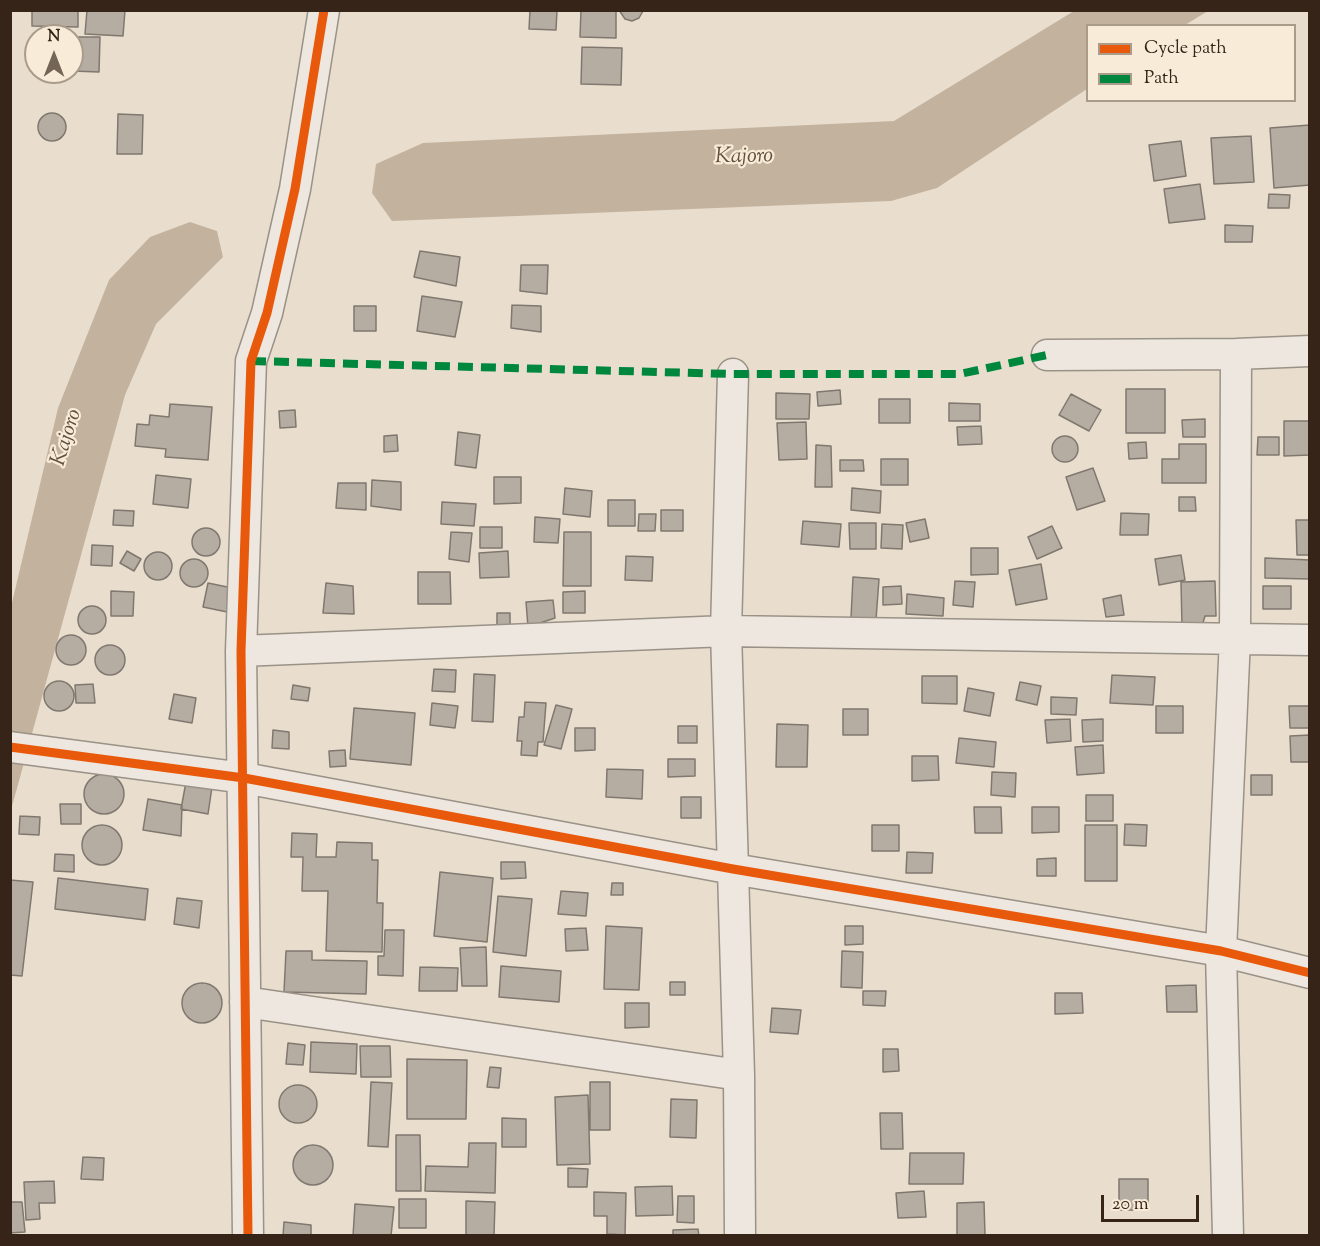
<!DOCTYPE html>
<html>
<head>
<meta charset="utf-8">
<style>
	body { margin:0 }
	#map { position:relative; width:1320px; height:1246px; overflow:hidden; background:#e9dece; font-family:"Sorts Mill Goudy",serif }
	canvas { display:block }
	.frame { position:absolute; inset:0; border:12px solid #352417; pointer-events:none }
	.legend { position:absolute; left:1086px; top:24px; width:210px; height:78px; box-sizing:border-box; background:#f8ebd8; border:2px solid #aa9b8b; margin:0; padding:8px 10px; list-style:none; font-size:18px; color:#352417 }
	.legend li { display:flex; align-items:center; gap:12px; height:30px }
	.legend b { width:30px; border:2px solid #aa9b8b }
	.north { position:absolute; left:24px; top:24px; width:60px; height:60px; box-sizing:border-box; background:#f8ebd8; border:2px solid #aa9b8b; border-radius:50%; rotate:0deg; font-size:16px; font-weight:700; line-height:24px; text-align:center; color:#352417 }
	.north::after { content:''; display:block; margin:auto; width:21px; height:27px; background:#746557; clip-path:polygon(50% 0,100% 100%,50% 72%,0 100%) }
	.scale { position:absolute; left:1101px; top:1195px; width:98px; height:27px; box-sizing:border-box; border:3px solid #352417; border-top:0; padding-left:8px; font-size:18px; line-height:21px; white-space:nowrap; color:#352417; -webkit-text-stroke:4px #f8ebd8; paint-order:stroke }
</style>
</head>
<body>
<div id="map">
<canvas width="1320" height="1246"></canvas>
<div class="frame"></div>
<ul class="legend">
<li><b style="height:8px;background:#e8590c"></b>Cycle path</li>
<li><b style="height:8px;background:#00873e"></b>Path</li>
</ul>
<div class="north">N</div>
<div class="scale">20 m</div>
</div>
<script>
const ctx = document.querySelector('canvas').getContext('2d');
ctx.lineJoin = 'round';
function fillPath(path, color) {
  ctx.fillStyle = color;
  ctx.fill(path, 'evenodd');
}
function poly(rows) {
  const path = new Path2D();
  for (const r of rows) {
    if (r.length === 3) {
      path.moveTo(r[0] + r[2], r[1]);
      path.arc(r[0], r[1], r[2], 0, 2 * Math.PI);
      continue;
    }
    path.moveTo(r[0], r[1]);
    for (let i = 2; i < r.length; i += 2) path.lineTo(r[i], r[i + 1]);
  }
  return path;
}
function trace(path, color, width, dash) {
  ctx.strokeStyle = color;
  ctx.lineWidth = width;
  ctx.lineCap = dash ? 'butt' : 'round';
  ctx.setLineDash(dash || []);
  ctx.stroke(path);
}
function drawText(font, color, halo, rows, align = 'center') {
  ctx.font = font + ' "Sorts Mill Goudy",serif';
  ctx.lineWidth = 4.5;
  ctx.setLineDash([]);
  ctx.textBaseline = 'middle';
  ctx.strokeStyle = halo;
  ctx.fillStyle = color;
  for (const [text, x, y, turn = 0] of rows) {
    ctx.save();
    ctx.translate(x, y);
    ctx.rotate((+turn || 0) * Math.PI / 180);
    ctx.textAlign = isNaN(turn) ? turn : align;
    if (halo) ctx.strokeText(text, 0, 0);
    ctx.fillText(text, 0, 0);
    ctx.restore();
  }
}
fillPath(poly([
	[1074,11,1208,11,1185,25,1088,26,1087,89,937,188,891,201,392,221,372,193,376,164,423,143,894,121],
	[190,222,217,231,223,257,156,324,125,395,11,810,11,607,58,408,109,280,150,237]
]), '#c3b39e');
const building = poly([
	[32,10,78,10,78,27,32,26,32,10],
	[87,10,125,10,123,36,85,34,87,10],
	[530,10,557,10,556,30,529,29,530,10],
	[581,10,616,10,616,38,580,37,581,10],
	[619,10,643,10,643,11,639,18,632,21,625,19,619,10],
	[72,37,100,37,99,72,72,71,72,37],
	[582,47,622,48,621,85,581,84,582,47],
	[52,127,14],
	[118,114,143,115,142,154,117,154,118,114],
	[1310,125,1310,185,1274,188,1270,128,1310,125],
	[1251,136,1254,182,1214,184,1211,138,1251,136],
	[1181,141,1186,176,1154,181,1149,145,1181,141],
	[1200,184,1205,219,1169,223,1164,189,1200,184],
	[1269,194,1290,195,1289,208,1268,208,1269,194],
	[1225,225,1253,226,1252,242,1225,242,1225,225],
	[420,251,460,257,456,286,414,277,420,251],
	[521,265,548,265,547,294,520,291,521,265],
	[422,296,462,302,455,337,417,331,422,296],
	[512,305,541,306,541,332,511,328,512,305],
	[354,306,376,306,376,331,354,331,354,306],
	[1126,389,1165,389,1165,433,1126,433,1126,389],
	[840,390,841,404,818,406,817,392,840,390],
	[776,393,810,394,809,419,776,419,776,393],
	[1071,394,1101,410,1089,431,1059,415,1071,394],
	[879,399,910,399,910,423,879,423,879,399],
	[949,403,980,404,980,421,949,421,949,403],
	[170,404,212,407,208,460,165,457,166,449,135,446,137,424,149,425,150,415,169,417,170,404],
	[295,410,296,427,280,428,279,411,295,410],
	[1205,419,1205,437,1183,437,1182,420,1205,419],
	[1284,421,1310,421,1310,455,1284,456,1284,421],
	[806,422,807,459,779,460,777,423,806,422],
	[981,426,982,444,958,445,957,427,981,426],
	[458,432,480,435,476,468,455,465,458,432],
	[397,435,398,451,384,452,384,436,397,435],
	[1065,449,13],
	[1258,437,1279,437,1279,455,1257,455,1258,437],
	[1146,442,1147,458,1129,459,1128,443,1146,442],
	[1179,444,1206,444,1206,483,1162,483,1162,459,1179,459,1179,444],
	[816,445,831,446,832,487,815,487,816,445],
	[881,459,908,459,908,485,881,485,881,459],
	[840,460,863,460,864,471,840,471,840,460],
	[1093,468,1105,501,1077,510,1066,477,1093,468],
	[156,475,191,479,188,508,153,504,156,475],
	[494,477,521,477,521,503,494,504,494,477],
	[372,480,401,482,401,510,371,506,372,480],
	[338,483,366,483,366,510,336,508,338,483],
	[565,488,592,491,590,517,563,514,565,488],
	[852,488,881,491,880,513,851,510,852,488],
	[1179,497,1195,497,1196,511,1179,511,1179,497],
	[608,500,635,500,635,526,608,526,608,500],
	[442,502,476,504,474,526,441,524,442,502],
	[114,510,134,511,133,526,113,525,114,510],
	[661,510,683,510,683,531,661,531,661,510],
	[1121,513,1149,514,1148,535,1120,535,1121,513],
	[639,514,656,514,655,531,638,531,639,514],
	[535,517,560,519,558,543,534,542,535,517],
	[925,519,929,538,910,542,906,523,925,519],
	[1296,520,1310,520,1310,555,1297,555,1296,520],
	[803,521,841,524,839,547,801,544,803,521],
	[849,523,876,523,876,549,850,549,849,523],
	[882,524,903,525,902,549,881,548,882,524],
	[1052,526,1062,548,1037,559,1028,537,1052,526],
	[480,527,502,527,502,548,480,548,480,527],
	[206,542,14],
	[451,532,472,533,469,562,449,559,451,532],
	[564,532,591,532,591,586,563,586,564,532],
	[92,545,113,546,112,566,91,565,92,545],
	[971,548,998,548,998,574,971,575,971,548],
	[127,551,141,559,134,571,120,563,127,551],
	[508,551,509,577,480,578,479,553,508,551],
	[158,566,14],
	[1181,555,1185,580,1159,585,1155,559,1181,555],
	[626,556,653,557,652,581,625,580,626,556],
	[1265,558,1310,560,1310,579,1265,578,1265,558],
	[194,573,14],
	[1041,564,1047,599,1016,605,1009,570,1041,564],
	[418,572,450,572,451,604,418,604,418,572],
	[853,577,879,579,876,620,851,618,853,577],
	[955,581,975,582,973,607,953,605,955,581],
	[1215,581,1216,616,1205,616,1202,626,1182,627,1181,582,1215,581],
	[208,583,237,589,232,613,203,607,208,583],
	[326,583,353,586,354,614,323,613,326,583],
	[901,586,902,604,883,605,883,587,901,586],
	[1263,586,1291,586,1291,609,1263,609,1263,586],
	[111,591,134,592,133,616,111,616,111,591],
	[585,591,585,613,563,613,563,592,585,591],
	[907,594,944,598,943,616,906,614,907,594],
	[1121,595,1124,615,1106,617,1103,599,1121,595],
	[553,600,555,618,528,627,526,602,553,600],
	[92,620,14],
	[497,613,510,613,510,626,497,626,497,613],
	[71,650,15],
	[110,660,15],
	[434,669,456,670,455,692,432,691,434,669],
	[474,674,495,675,493,722,472,721,474,674],
	[1112,675,1155,677,1153,705,1110,703,1112,675],
	[922,676,957,676,957,704,922,703,922,676],
	[59,696,15],
	[1020,682,1041,686,1037,705,1016,700,1020,682],
	[93,684,95,703,76,703,75,685,93,684],
	[293,685,310,688,308,701,291,699,293,685],
	[968,688,994,693,990,716,964,711,968,688],
	[174,694,196,698,192,723,169,719,174,694],
	[1051,697,1077,698,1076,715,1051,714,1051,697],
	[525,702,546,703,543,742,538,742,537,756,521,755,522,741,517,741,519,717,524,717,525,702],
	[432,703,458,706,455,728,430,725,432,703],
	[556,705,572,709,561,749,544,745,556,705],
	[1156,706,1183,706,1183,733,1156,733,1156,706],
	[1289,706,1310,706,1310,728,1290,728,1289,706],
	[354,708,415,713,411,765,350,759,354,708],
	[843,709,868,709,868,735,843,735,843,709],
	[1070,719,1071,741,1047,743,1045,720,1070,719],
	[1103,719,1103,741,1083,742,1082,720,1103,719],
	[777,724,808,725,807,767,776,767,777,724],
	[678,726,697,726,697,743,678,743,678,726],
	[575,728,595,728,595,750,575,751,575,728],
	[273,730,289,732,289,749,272,748,273,730],
	[1310,735,1310,762,1291,762,1290,736,1310,735],
	[959,738,996,742,994,767,956,763,959,738],
	[1103,745,1104,773,1077,775,1075,747,1103,745],
	[345,750,346,766,330,767,329,751,345,750],
	[912,756,938,756,939,780,912,781,912,756],
	[668,759,695,759,695,776,668,777,668,759],
	[607,769,643,770,642,799,606,797,607,769],
	[992,772,1016,773,1015,797,991,795,992,772],
	[104,794,20],
	[1251,775,1272,775,1272,795,1251,795,1251,775],
	[186,782,212,787,208,814,181,809,186,782],
	[1086,795,1113,795,1113,821,1086,821,1086,795],
	[681,797,701,797,701,818,681,818,681,797],
	[148,799,182,805,181,836,143,830,148,799],
	[60,804,81,804,81,824,61,824,60,804],
	[974,807,1001,807,1002,833,975,833,974,807],
	[1032,807,1059,807,1059,832,1032,833,1032,807],
	[20,816,40,817,39,835,19,834,20,816],
	[1125,824,1147,825,1146,846,1124,845,1125,824],
	[872,825,899,825,899,851,872,851,872,825],
	[1085,825,1117,825,1117,881,1085,881,1085,825],
	[102,845,20],
	[292,833,317,834,316,857,336,857,337,842,372,843,372,860,378,860,377,903,383,903,382,952,326,951,328,891,302,891,303,857,291,857,292,833],
	[907,852,933,853,932,873,906,873,907,852],
	[55,854,74,855,74,872,54,871,55,854],
	[1056,858,1056,876,1037,876,1037,859,1056,858],
	[501,862,525,862,526,878,501,879,501,862],
	[440,872,493,878,487,942,434,936,440,872],
	[58,878,148,889,145,920,55,909,58,878],
	[10,880,33,882,22,976,10,975,10,880],
	[612,883,623,883,623,895,611,895,612,883],
	[561,891,588,893,586,916,558,914,561,891],
	[498,896,532,899,526,956,493,952,498,896],
	[177,898,202,901,199,928,174,924,177,898],
	[606,926,642,928,639,990,604,989,606,926],
	[845,926,863,926,863,944,845,945,845,926],
	[586,928,588,950,566,951,565,929,586,928],
	[385,930,404,930,403,976,378,975,378,956,384,956,385,930],
	[486,947,487,986,462,986,460,948,486,947],
	[286,951,312,951,312,960,367,961,366,994,284,992,286,951],
	[842,951,863,952,862,988,841,987,842,951],
	[501,966,561,971,559,1002,499,997,501,966],
	[420,967,458,968,457,991,419,991,420,967],
	[670,982,685,982,685,995,670,995,670,982],
	[202,1003,20],
	[1196,985,1197,1012,1167,1012,1166,986,1196,985],
	[863,991,886,991,885,1006,863,1005,863,991],
	[1055,993,1082,993,1083,1013,1055,1014,1055,993],
	[625,1003,649,1003,649,1027,625,1028,625,1003],
	[772,1008,801,1010,798,1034,770,1032,772,1008],
	[311,1042,357,1044,356,1074,310,1072,311,1042],
	[288,1043,305,1045,303,1065,286,1064,288,1043],
	[360,1046,390,1046,391,1077,361,1077,360,1046],
	[883,1049,898,1049,899,1071,883,1072,883,1049],
	[407,1059,467,1060,466,1119,407,1119,407,1059],
	[490,1067,501,1068,499,1088,487,1087,490,1067],
	[371,1082,392,1083,388,1147,368,1146,371,1082],
	[590,1082,610,1082,610,1130,590,1130,590,1082],
	[298,1104,19],
	[588,1095,590,1164,557,1165,555,1097,588,1095],
	[671,1099,697,1100,696,1138,670,1137,671,1099],
	[880,1113,902,1113,903,1149,881,1149,880,1113],
	[502,1118,526,1119,526,1147,502,1147,502,1118],
	[396,1135,420,1135,421,1191,396,1191,396,1135],
	[469,1143,496,1143,495,1193,425,1191,426,1166,468,1167,469,1143],
	[313,1165,20],
	[910,1153,964,1153,963,1184,909,1184,910,1153],
	[83,1157,104,1158,103,1180,81,1179,83,1157],
	[568,1168,588,1169,587,1187,568,1187,568,1168],
	[1119,1179,1148,1179,1148,1210,1119,1210,1119,1179],
	[54,1181,55,1203,39,1203,40,1219,26,1220,24,1182,54,1181],
	[672,1186,673,1215,636,1216,635,1187,672,1186],
	[924,1191,926,1217,898,1218,896,1193,924,1191],
	[594,1192,626,1193,625,1235,607,1234,607,1216,594,1216,594,1192],
	[678,1196,694,1196,694,1223,677,1222,678,1196],
	[399,1199,426,1199,426,1228,399,1228,399,1199],
	[466,1201,495,1202,494,1236,466,1236,466,1201],
	[10,1202,22,1202,25,1232,10,1233,10,1202],
	[984,1202,985,1235,957,1236,957,1203,984,1202],
	[355,1204,394,1207,391,1236,353,1236,355,1204],
	[284,1222,311,1225,311,1236,283,1236,284,1222],
	[698,1229,699,1236,673,1236,673,1230,698,1229]
]);
fillPath(building, '#b5ada1');
trace(building, '#80786f', 1.5);
const minor = poly([
	[1047,355,1236,354,1310,351],
	[733,374,726,631,739,1075,740,1236],
	[241,651,726,631,1310,640],
	[10,747,244,778,733,869,1221,951,1310,973],
	[245,1002,739,1075],
	[248,1236,241,651,251,361,267,313,295,189,324,10],
	[1228,1236,1221,951,1235,638,1236,354]
]);
trace(minor, '#9a9287', 33);
trace(minor, '#ede7df', 30);
trace(poly([
	[251,361,733,374,960,374,1047,355]
]), '#00873e', 8, [15, 8]);
trace(poly([
	[10,747,244,778,733,869,1221,951,1310,973],
	[248,1236,241,651,251,361,267,313,295,189,324,10]
]), '#e8590c', 9);
drawText('italic 22px', '#614f3f', '#f8ebd8', [
	["Kajoro",744,158,-1],
	["Kajoro",68,438,-73]
]);
</script>
</body>
</html>
